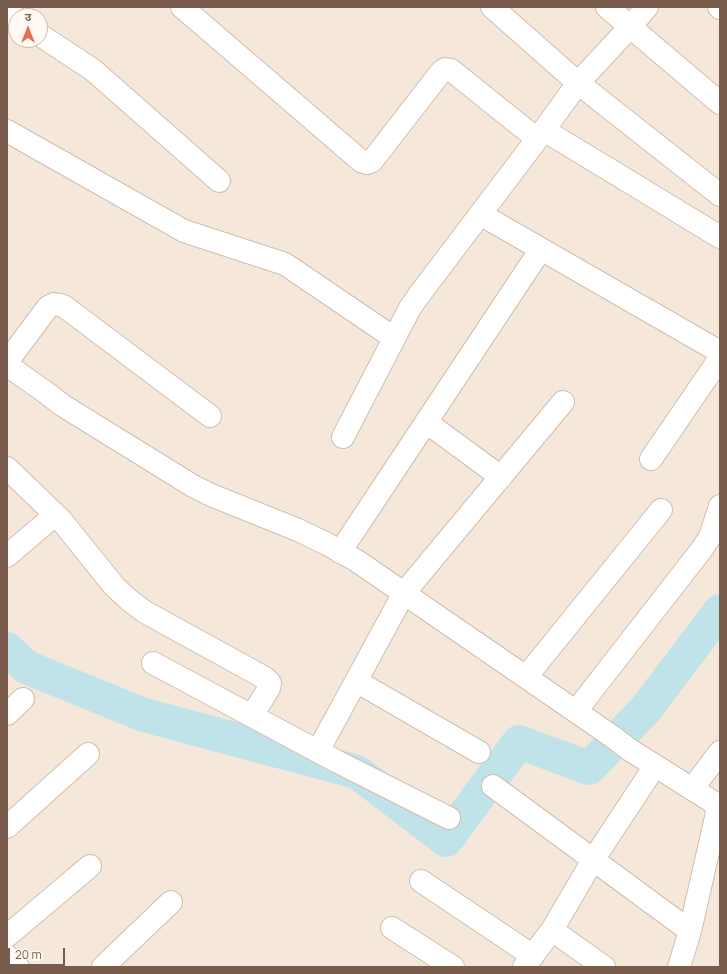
<!DOCTYPE html>
<html>
<head>
<meta charset="utf-8">
<style>
	body { margin:0 }
	#map { position:relative; width:727px; height:974px; overflow:hidden; background:#fdf6ec; font-family:Manrope,"Noto Sans Devanagari",sans-serif }
	canvas { display:block }
	.frame { position:absolute; inset:0; border:8px solid #7a5c4d; pointer-events:none }
	.north { position:absolute; left:8px; top:8px; width:40px; height:40px; box-sizing:border-box; background:#fffaf3; border:1px solid #cabbb1; border-radius:50%; rotate:0deg; font-size:11px; font-weight:700; line-height:16px; text-align:center; color:#7a5c4d }
	.north::after { content:''; display:block; margin:auto; width:14px; height:18px; background:#e76f51; clip-path:polygon(50% 0,100% 100%,50% 72%,0 100%) }
	.scale { position:absolute; left:8px; top:948px; width:57px; height:18px; box-sizing:border-box; border:2px solid #7a5c4d; border-top:0; padding-left:5px; font-size:12px; line-height:14px; white-space:nowrap; color:#7a5c4d; -webkit-text-stroke:3px #fffaf3; paint-order:stroke }
</style>
</head>
<body>
<div id="map">
<canvas width="727" height="974"></canvas>
<div class="frame"></div>
<div class="north">उ</div>
<div class="scale">20 m</div>
</div>
<script>
const ctx = document.querySelector('canvas').getContext('2d');
ctx.lineJoin = 'round';
function fillPath(path, color) {
  ctx.fillStyle = color;
  ctx.fill(path, 'evenodd');
}
function poly(rows) {
  const path = new Path2D();
  for (const r of rows) {
    path.moveTo(r[0], r[1]);
    for (let i = 2; i < r.length; i += 2) path.lineTo(r[i], r[i + 1]);
  }
  return path;
}
function trace(path, color, width, dash) {
  ctx.strokeStyle = color;
  ctx.lineWidth = width;
  ctx.lineCap = dash ? 'butt' : 'round';
  ctx.setLineDash(dash || []);
  ctx.stroke(path);
}
fillPath(poly([
	[7,7,720,7,720,967,7,967],
	[16,16,40,16,40,40,16,40]
]), '#f5e8da');
trace(poly([
	[7,649,26,667,144,715,357,772,446,840,519,742,589,768,645,710,720,611]
]), '#bfe3e8', 34);
const minor = poly([
	[182,7,361,161,367,163,372,161,441,72,445,69,451,70,537,139],
	[492,7,578,83,720,195],
	[607,7,720,103],
	[719,7,720,8],
	[7,12,16,18],
	[40,35,93,70,219,181],
	[544,130,720,237],
	[7,131,184,231,285,264,394,338],
	[480,214,720,352],
	[7,362,48,307,54,304,60,305,65,307,210,416],
	[7,365,48,394,62,405,193,486,211,495,298,530,327,544,357,561,613,737,630,750,713,802,716,807,717,813,690,931,679,967],
	[426,422,501,477],
	[343,437,410,308,419,295,544,130,578,83,630,27,647,7],
	[651,459,720,358],
	[7,468,61,520,114,586,129,600,145,612,265,678,270,683,269,688,252,716],
	[340,552,541,249],
	[7,556,55,515],
	[153,663,336,761,449,818],
	[526,677,661,510],
	[356,681,479,752],
	[576,711,702,549,710,537,720,506],
	[7,714,23,699],
	[318,751,404,593,563,402],
	[493,786,690,931],
	[692,789,720,752],
	[7,827,88,754],
	[421,881,533,956],
	[392,928,453,967],
	[552,930,604,967],
	[7,936,90,866],
	[7,956,18,967],
	[103,967,171,902],
	[524,967,552,930,593,860,655,766]
]);
trace(minor, '#d1beb0', 24);
trace(minor, '#fff', 22);
</script>
</body>
</html>
